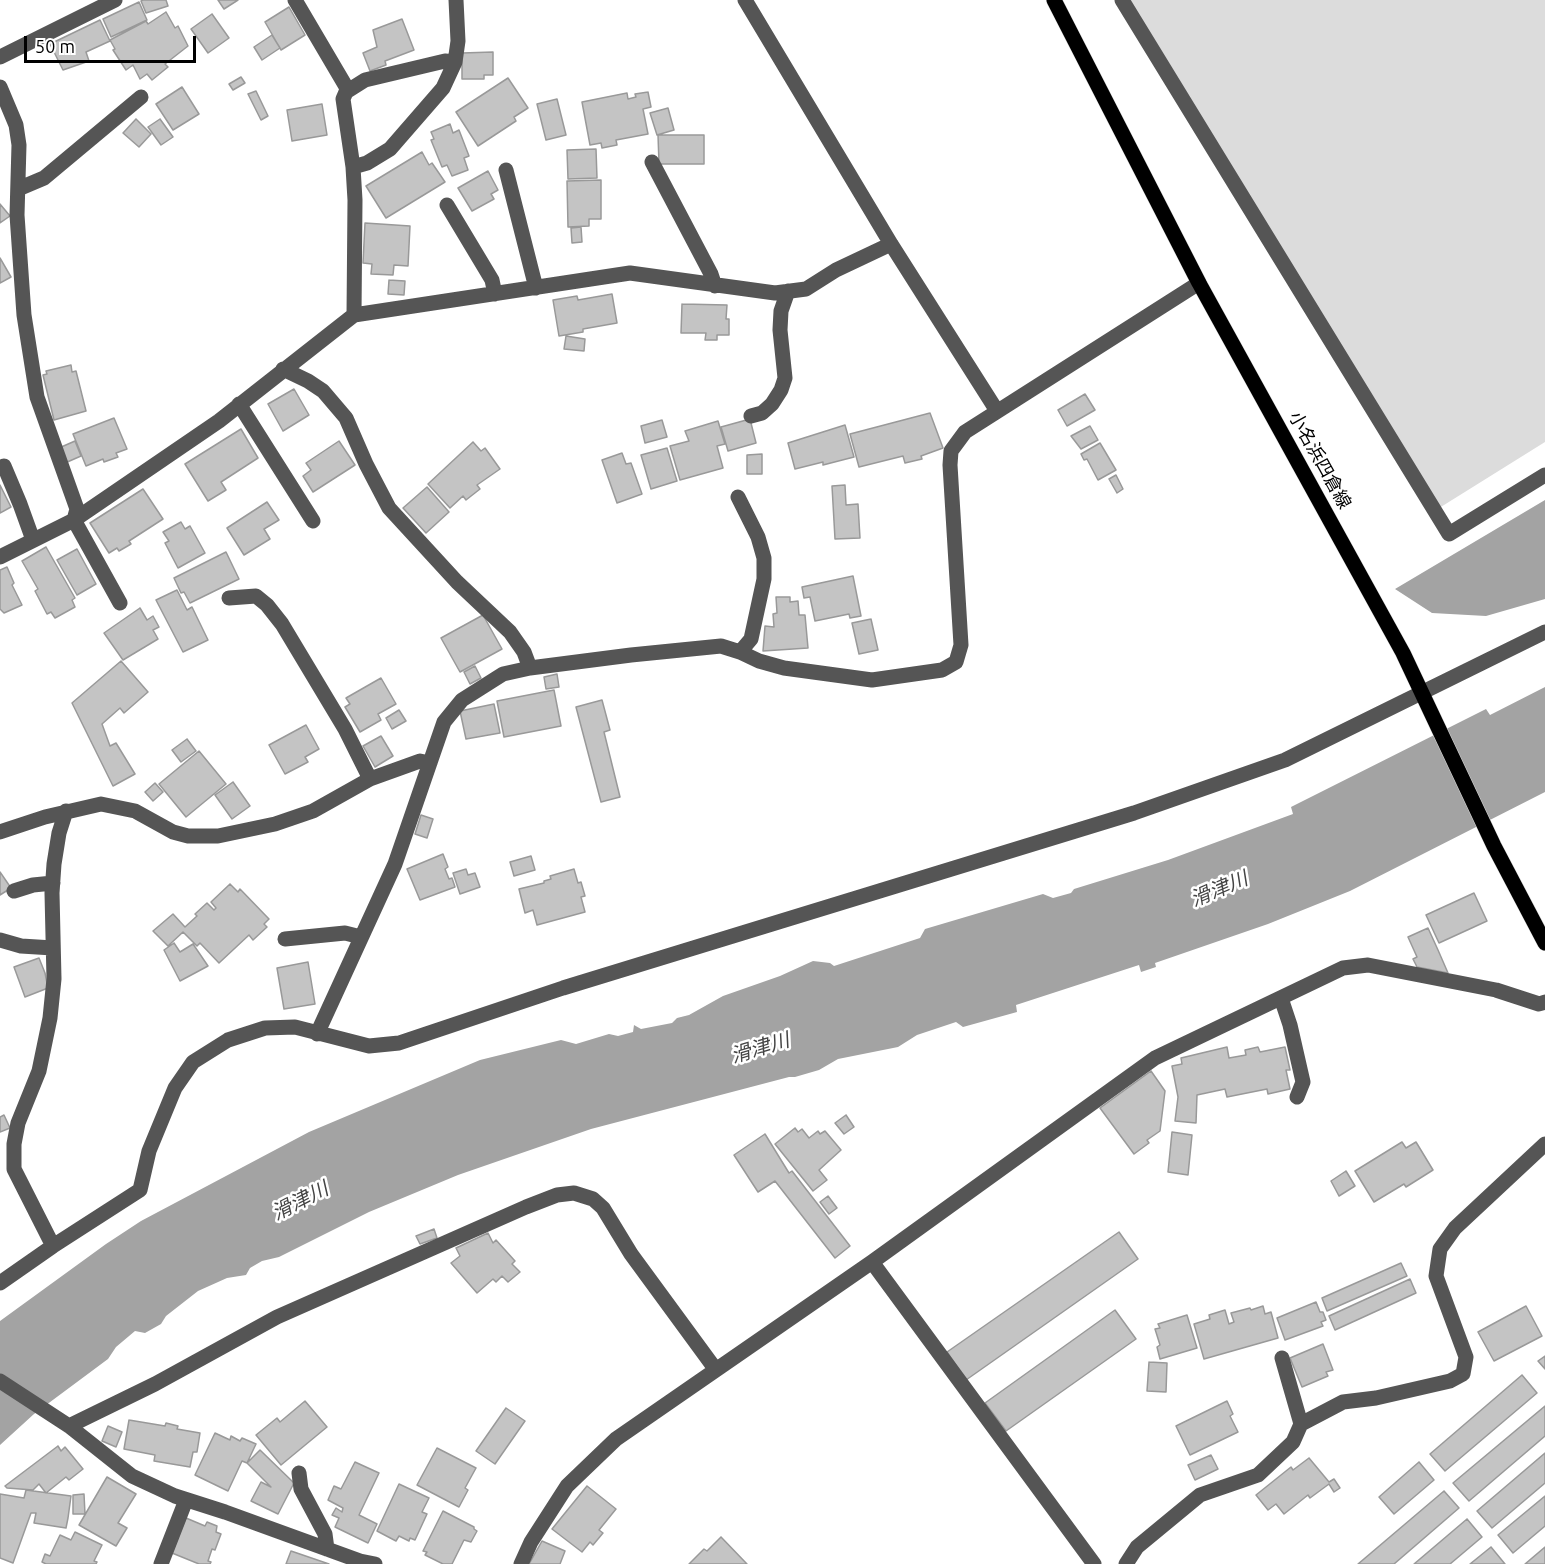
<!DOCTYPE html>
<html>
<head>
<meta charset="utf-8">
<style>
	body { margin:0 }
	#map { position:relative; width:1545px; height:1564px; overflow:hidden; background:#fff; font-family:Ubuntu,sans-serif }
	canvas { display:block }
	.scale { position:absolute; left:24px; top:36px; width:172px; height:27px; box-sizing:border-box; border:3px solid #000; border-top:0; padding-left:8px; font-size:18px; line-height:21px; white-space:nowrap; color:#000; -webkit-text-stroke:4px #fff; paint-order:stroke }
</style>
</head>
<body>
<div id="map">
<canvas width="1545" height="1564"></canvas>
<div class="scale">50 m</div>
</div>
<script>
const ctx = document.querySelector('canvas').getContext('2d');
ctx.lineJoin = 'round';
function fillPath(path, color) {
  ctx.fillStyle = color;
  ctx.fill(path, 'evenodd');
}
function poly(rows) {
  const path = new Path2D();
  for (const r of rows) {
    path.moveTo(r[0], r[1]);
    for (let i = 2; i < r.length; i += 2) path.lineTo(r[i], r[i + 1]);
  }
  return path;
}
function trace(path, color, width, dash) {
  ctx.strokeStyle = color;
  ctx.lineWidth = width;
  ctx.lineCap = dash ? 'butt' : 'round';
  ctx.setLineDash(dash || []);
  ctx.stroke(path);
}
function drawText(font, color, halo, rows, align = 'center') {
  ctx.font = font + ' Ubuntu,"Noto Sans JP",sans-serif';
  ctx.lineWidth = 5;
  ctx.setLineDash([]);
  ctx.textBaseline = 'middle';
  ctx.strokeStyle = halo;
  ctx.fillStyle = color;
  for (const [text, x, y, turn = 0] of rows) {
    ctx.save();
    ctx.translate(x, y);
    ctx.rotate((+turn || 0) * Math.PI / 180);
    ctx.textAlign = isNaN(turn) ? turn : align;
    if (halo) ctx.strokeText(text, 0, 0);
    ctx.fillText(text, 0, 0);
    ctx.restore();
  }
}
fillPath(poly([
	[1121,0,1545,0,1545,442,1436,510]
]), '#dcdcdc');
fillPath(poly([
	[1545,500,1545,599,1486,616,1432,613,1395,589],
	[1545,687,1545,792,1350,891,1268,924,1155,963,1156,967,1141,972,1139,965,1016,1005,1017,1012,963,1027,956,1022,917,1035,898,1047,838,1059,819,1070,795,1077,789,1077,591,1129,458,1175,369,1212,279,1257,262,1261,250,1268,246,1275,227,1278,198,1291,166,1316,161,1324,145,1333,135,1331,116,1347,108,1359,34,1414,0,1445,0,1321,106,1244,141,1221,309,1132,480,1060,561,1040,576,1044,609,1034,618,1036,633,1032,634,1025,641,1029,672,1023,677,1018,689,1015,723,996,780,976,813,961,830,963,834,966,920,938,925,929,1043,894,1053,898,1071,893,1074,889,1168,860,1293,814,1291,807,1486,709,1490,715]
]), '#a3a3a3');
const building = poly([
	[143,0,166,0,168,6,146,13,141,1,143,0],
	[218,0,238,0,224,9,218,0],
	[139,2,147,20,111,37,103,19,139,2],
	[289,7,305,35,281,50,265,22,289,7],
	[166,12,175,28,178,26,188,46,165,64,168,67,152,80,147,74,140,79,133,65,126,70,113,50,115,49,110,40,146,21,148,24,166,12],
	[212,14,229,38,208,53,191,29,212,14],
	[402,19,414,50,385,61,386,65,370,71,363,53,377,47,373,30,402,19],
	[100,20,110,41,86,52,89,61,63,70,50,44,100,20],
	[272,35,280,48,262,60,254,47,272,35],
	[493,52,493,75,484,75,484,79,462,79,462,53,493,52],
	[241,77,245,83,233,90,229,84,241,77],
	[508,78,528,108,514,117,516,121,478,146,456,112,508,78],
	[182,87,199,114,173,130,156,104,182,87],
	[256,91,268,116,261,120,248,94,256,91],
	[648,92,651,107,643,109,648,134,616,140,617,145,602,148,601,143,590,145,582,102,627,93,628,99,636,97,635,94,648,92],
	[557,99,566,135,546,140,537,104,557,99],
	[322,104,327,135,292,141,287,110,322,104],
	[668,108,674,130,657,135,650,113,668,108],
	[136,119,151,134,139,147,123,133,136,119],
	[160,119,173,137,161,145,148,127,160,119],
	[450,124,453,133,459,130,469,156,464,158,468,170,452,176,447,165,442,167,431,140,434,139,431,132,450,124],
	[658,135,704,135,704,164,659,164,658,135],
	[596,149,597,178,568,179,567,150,596,149],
	[422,152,429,165,432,163,445,182,386,218,366,186,422,152],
	[488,171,498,190,491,194,494,199,472,211,458,188,488,171],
	[601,180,601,219,589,219,589,226,568,227,567,181,601,180],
	[0,204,10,216,0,223,0,204],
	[365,223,410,226,408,266,394,265,393,275,371,274,372,264,363,263,365,223],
	[581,227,582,242,572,243,571,228,581,227],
	[0,258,11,277,0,283,0,258],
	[389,280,405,281,404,295,388,294,389,280],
	[612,294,617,323,583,329,583,332,559,336,553,300,577,296,578,300,612,294],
	[682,304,727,305,726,319,729,319,729,335,717,335,717,340,705,340,706,333,681,333,682,304],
	[566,336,585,339,584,351,564,349,566,336],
	[71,365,72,372,76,371,86,411,54,420,43,375,47,374,46,371,71,365],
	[294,389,309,415,283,431,268,404,294,389],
	[1085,394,1095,410,1067,426,1058,410,1085,394],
	[930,413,943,448,921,456,922,459,905,463,903,456,859,467,850,434,930,413],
	[114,418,127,449,116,453,118,457,104,462,103,459,86,466,73,434,114,418],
	[750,419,756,443,728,451,721,427,750,419],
	[662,420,667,437,645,443,641,426,662,420],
	[718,421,725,444,717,446,723,468,680,480,670,446,689,441,685,431,718,421],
	[845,425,854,457,823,465,823,462,795,469,788,443,845,425],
	[1090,426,1098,440,1081,449,1071,436,1090,426],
	[241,429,258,458,221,482,226,490,208,501,185,464,241,429],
	[75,441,81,456,65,463,59,448,75,441],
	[339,441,355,465,313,492,303,476,311,470,306,463,339,441],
	[473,442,481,451,485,448,500,469,477,485,480,489,466,500,463,496,450,508,428,484,473,442],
	[1100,443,1116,470,1098,480,1087,459,1084,460,1081,454,1100,443],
	[667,448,677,481,651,489,641,455,667,448],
	[622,453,626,464,631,463,642,494,617,503,602,460,622,453],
	[762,454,762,474,747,474,747,455,762,454],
	[1116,475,1123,489,1117,493,1109,479,1116,475],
	[0,485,11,507,0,513,0,485],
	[845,485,846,505,858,504,860,538,835,539,832,486,845,485],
	[427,487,449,512,426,533,403,508,427,487],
	[143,489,163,519,129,541,131,544,119,551,117,548,109,553,90,523,143,489],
	[267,502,279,520,264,529,270,539,244,555,227,528,267,502],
	[181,522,185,529,190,526,205,553,178,568,165,543,169,541,163,532,181,522],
	[46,547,75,598,72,600,75,607,55,618,51,612,47,614,35,591,38,589,22,561,46,547],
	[77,549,96,584,77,595,57,560,77,549],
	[226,552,239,579,190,603,184,592,181,593,174,578,226,552],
	[7,567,14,583,12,585,22,605,4,613,0,609,0,570,7,567],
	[853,576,861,616,850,618,849,614,815,621,810,597,804,598,802,587,853,576],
	[177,590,187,610,192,607,208,640,183,652,156,600,177,590],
	[776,597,790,597,790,602,798,601,799,615,805,615,808,648,763,651,765,626,774,627,773,614,777,613,776,597],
	[140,608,147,620,153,616,159,627,153,630,158,639,123,660,104,633,140,608],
	[483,615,502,649,460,672,441,638,483,615],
	[871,619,878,650,859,654,852,623,871,619],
	[121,661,148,692,124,713,120,708,102,724,110,746,116,743,135,774,113,786,72,703,121,661],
	[475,666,481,678,470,684,464,672,475,666],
	[557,674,559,687,546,689,544,677,557,674],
	[381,678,396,704,378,714,381,720,360,732,345,707,350,704,346,698,381,678],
	[554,690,561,726,504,737,497,701,554,690],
	[602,700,610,730,604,732,620,797,601,802,576,707,602,700],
	[494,704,500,733,466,739,460,711,494,704],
	[399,710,406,721,392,729,386,718,399,710],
	[306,725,319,749,305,757,308,762,285,774,269,745,306,725],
	[381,736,393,756,375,767,363,746,381,736],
	[187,739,196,751,181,762,172,750,187,739],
	[199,751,226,784,186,817,159,784,199,751],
	[233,782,250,806,232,819,215,795,233,782],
	[155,783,163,792,153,801,145,792,155,783],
	[421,815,433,819,427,838,415,834,421,815],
	[443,854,448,867,445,869,449,879,452,878,455,887,420,900,407,869,443,854],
	[531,856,535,870,514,876,510,862,531,856],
	[466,869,468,875,475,873,480,887,460,894,453,873,466,869],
	[574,869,578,883,581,882,585,896,581,897,585,912,537,925,533,910,525,913,519,889,544,883,544,881,551,879,550,876,574,869],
	[0,872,11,888,0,895,0,872],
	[230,884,238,892,240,889,269,919,264,924,267,927,253,940,249,935,219,963,200,943,197,946,183,932,168,946,153,931,173,914,185,927,197,916,195,914,207,903,214,910,216,908,211,902,230,884],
	[1474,893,1487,921,1439,943,1426,915,1474,893],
	[1428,928,1438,950,1448,973,1417,967,1413,959,1417,957,1408,937,1428,928],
	[174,943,180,952,193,944,208,966,180,981,164,950,174,943],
	[39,958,45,973,48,988,25,997,14,967,39,958],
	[308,962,315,1004,284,1009,277,968,308,962],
	[1227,1047,1229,1058,1246,1055,1245,1050,1258,1047,1260,1052,1285,1047,1290,1070,1286,1070,1290,1089,1268,1094,1267,1089,1227,1097,1225,1089,1197,1095,1196,1123,1175,1121,1178,1097,1172,1066,1182,1064,1181,1058,1227,1047],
	[1151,1071,1165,1091,1160,1131,1147,1140,1149,1143,1134,1154,1100,1108,1151,1071],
	[4,1115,10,1128,0,1132,0,1117,4,1115],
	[846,1115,854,1127,844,1134,835,1123,846,1115],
	[795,1128,798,1132,802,1129,809,1138,818,1131,820,1134,825,1131,841,1150,819,1170,827,1180,813,1191,775,1144,795,1128],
	[1172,1132,1192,1135,1188,1175,1168,1172,1172,1132],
	[765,1134,789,1173,792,1171,850,1246,835,1258,775,1181,758,1192,734,1155,765,1134],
	[1402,1142,1406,1148,1416,1142,1433,1170,1406,1187,1404,1184,1374,1202,1355,1171,1402,1142],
	[1346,1171,1355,1186,1339,1196,1331,1181,1346,1171],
	[828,1196,837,1208,829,1214,820,1202,828,1196],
	[434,1229,437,1238,420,1244,416,1236,434,1229],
	[1119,1232,1138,1259,966,1380,947,1352,1119,1232],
	[488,1233,493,1243,496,1240,515,1261,512,1264,520,1272,508,1282,502,1276,496,1282,493,1279,477,1293,451,1263,460,1256,456,1248,488,1233],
	[1401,1263,1407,1276,1327,1311,1322,1298,1401,1263],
	[1410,1279,1416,1293,1335,1330,1329,1316,1410,1279],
	[1316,1302,1320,1312,1323,1312,1326,1320,1321,1322,1323,1326,1285,1340,1277,1318,1316,1302],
	[1263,1306,1265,1314,1271,1312,1278,1338,1204,1359,1194,1324,1210,1319,1209,1315,1225,1310,1229,1324,1234,1322,1231,1313,1250,1308,1251,1310,1263,1306],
	[1526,1306,1542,1336,1494,1361,1478,1332,1526,1306],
	[1115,1310,1136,1339,1006,1431,985,1403,1115,1310],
	[1187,1315,1197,1348,1160,1359,1157,1347,1160,1345,1155,1329,1160,1328,1158,1324,1187,1315],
	[1323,1344,1333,1370,1326,1372,1328,1376,1302,1387,1290,1358,1323,1344],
	[1545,1356,1545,1369,1538,1361,1545,1356],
	[1149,1362,1167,1363,1166,1392,1147,1391,1149,1362],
	[1522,1375,1537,1393,1445,1471,1430,1454,1522,1375],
	[305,1401,327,1427,281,1465,256,1435,277,1418,280,1422,305,1401],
	[1227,1401,1233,1414,1230,1416,1238,1432,1190,1455,1176,1426,1227,1401],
	[1545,1406,1545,1436,1469,1501,1453,1483,1545,1406],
	[506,1408,525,1421,495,1464,476,1451,506,1408],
	[129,1420,165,1426,166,1423,178,1426,177,1429,200,1433,197,1452,193,1452,190,1467,154,1461,155,1455,124,1449,129,1420],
	[108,1426,122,1432,116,1447,102,1441,108,1426],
	[215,1433,230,1440,231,1436,240,1441,242,1438,256,1444,247,1463,260,1450,294,1483,278,1514,251,1501,261,1482,271,1487,247,1463,242,1461,228,1491,195,1475,215,1433],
	[58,1446,61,1451,65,1447,83,1469,69,1480,66,1477,46,1493,39,1484,33,1490,7,1488,5,1486,58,1446],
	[437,1448,476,1468,465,1488,468,1490,459,1507,417,1485,437,1448],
	[1545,1453,1545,1483,1492,1528,1477,1511,1545,1453],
	[1211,1455,1218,1469,1195,1480,1188,1465,1211,1455],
	[1309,1458,1329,1482,1334,1479,1340,1488,1334,1492,1329,1484,1310,1498,1308,1495,1284,1514,1276,1504,1268,1510,1256,1495,1291,1467,1293,1470,1309,1458],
	[355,1462,379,1473,359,1515,377,1524,368,1543,335,1527,339,1518,332,1515,336,1508,342,1512,343,1508,328,1500,334,1486,341,1489,355,1462],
	[1419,1462,1434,1480,1394,1514,1379,1497,1419,1462],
	[107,1477,136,1494,118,1523,127,1528,116,1546,79,1525,107,1477],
	[399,1484,429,1498,422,1512,427,1514,415,1540,410,1538,409,1541,399,1536,396,1541,377,1531,399,1484],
	[587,1486,616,1509,599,1530,603,1533,593,1545,590,1542,582,1552,552,1529,587,1486],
	[26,1490,71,1496,68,1518,66,1528,34,1523,36,1513,31,1513,13,1563,0,1558,0,1494,24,1498,26,1490],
	[1444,1491,1459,1508,1394,1564,1358,1564,1444,1491],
	[84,1494,85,1514,73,1514,73,1495,84,1494],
	[1545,1496,1545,1526,1513,1553,1498,1535,1545,1496],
	[443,1511,474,1527,474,1529,477,1531,471,1542,464,1540,452,1564,443,1564,425,1555,427,1552,423,1551,443,1511],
	[186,1518,205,1526,207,1522,217,1526,216,1532,221,1534,215,1550,212,1549,208,1561,211,1562,210,1564,199,1564,172,1553,186,1518],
	[1467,1519,1482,1537,1450,1564,1414,1564,1467,1519],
	[75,1532,102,1545,94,1561,97,1562,96,1564,46,1564,42,1562,45,1554,50,1556,60,1535,71,1540,75,1532],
	[721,1537,747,1564,689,1564,704,1549,707,1551,721,1537],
	[542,1541,565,1551,560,1564,529,1564,542,1541],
	[1491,1547,1505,1564,1470,1564,1491,1547],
	[1545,1547,1545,1564,1525,1564,1545,1547],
	[291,1551,329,1564,286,1564,291,1551]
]);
fillPath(building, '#c4c4c4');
trace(building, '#999', 1.5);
const major = poly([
	[1054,0,1199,283,1403,653,1494,846,1545,943]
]);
trace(major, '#dbdbdb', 16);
trace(poly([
	[295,0,348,90],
	[745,0,891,244,997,411],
	[1122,0,1449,534,1545,475],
	[0,57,115,0],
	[0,87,16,125,19,145,17,215,24,315,37,397,77,509,74,520,120,603],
	[652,162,711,274,715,286],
	[353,167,367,163,390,149,443,88,455,62,458,41,456,0],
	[506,170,536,288],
	[18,189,44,178,141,97],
	[447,205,492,280,495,294],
	[354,315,355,200,353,167,343,99,346,92,365,80,445,61,455,62],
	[283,369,308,381,323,391,346,418,366,464,389,508,457,582,510,632,524,652,530,668],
	[239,404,313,521],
	[751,416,762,413,772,404,781,390,785,378,780,330,781,311,788,291],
	[4,466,20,504,33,540],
	[738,497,758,537,764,558,764,579,751,639,740,652],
	[0,557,74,520,219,421,354,315,630,273,775,293,806,289,836,270,891,244],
	[229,598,256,596,267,605,282,624,345,729,370,779],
	[0,832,45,817,101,804,135,811,173,832,188,836,218,836,275,824,313,811,370,779,420,761,430,763],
	[14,891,33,885,53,883],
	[285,939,345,933,361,937],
	[0,940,21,946,53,948],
	[1281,998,1290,1025,1303,1082,1297,1097],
	[317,1034,395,864,444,722,462,700,503,674,530,668,631,655,721,646,740,652,759,661,784,668,872,680,942,670,956,662,961,645,950,465,951,451,965,432,1199,283],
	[53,1246,14,1169,14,1144,18,1123,39,1071,50,1018,54,979,52,893,54,864,59,833,66,811],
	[872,1262,1094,1564],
	[0,1283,53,1246,140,1190,149,1151,175,1088,193,1062,228,1040,265,1028,295,1027,369,1046,399,1043,563,988,1134,813,1285,760,1545,632],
	[1282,1358,1301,1424],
	[0,1381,69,1426,132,1476,175,1496,225,1512,360,1561,375,1564],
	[69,1426,155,1384,277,1317,526,1207,557,1195,574,1193,593,1199,603,1208,631,1254,716,1370],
	[299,1473,301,1489,325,1534,327,1549],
	[161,1564,186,1500],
	[521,1564,531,1542,567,1486,616,1439,872,1262,1155,1058,1343,968,1368,965,1496,990,1539,1004,1545,1002],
	[1126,1564,1137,1547,1200,1495,1258,1475,1293,1442,1301,1424,1343,1402,1376,1398,1450,1381,1463,1374,1466,1357,1436,1276,1440,1249,1455,1228,1545,1144]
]), '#555', 15);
trace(major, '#000', 15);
drawText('18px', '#000', '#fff', [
	["小名浜四倉線",1320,460,61]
]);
drawText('italic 20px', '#444', '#fff', [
	["滑津川",1219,889,-23],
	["滑津川",760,1048,-17],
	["滑津川",300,1201,-27]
]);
</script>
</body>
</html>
